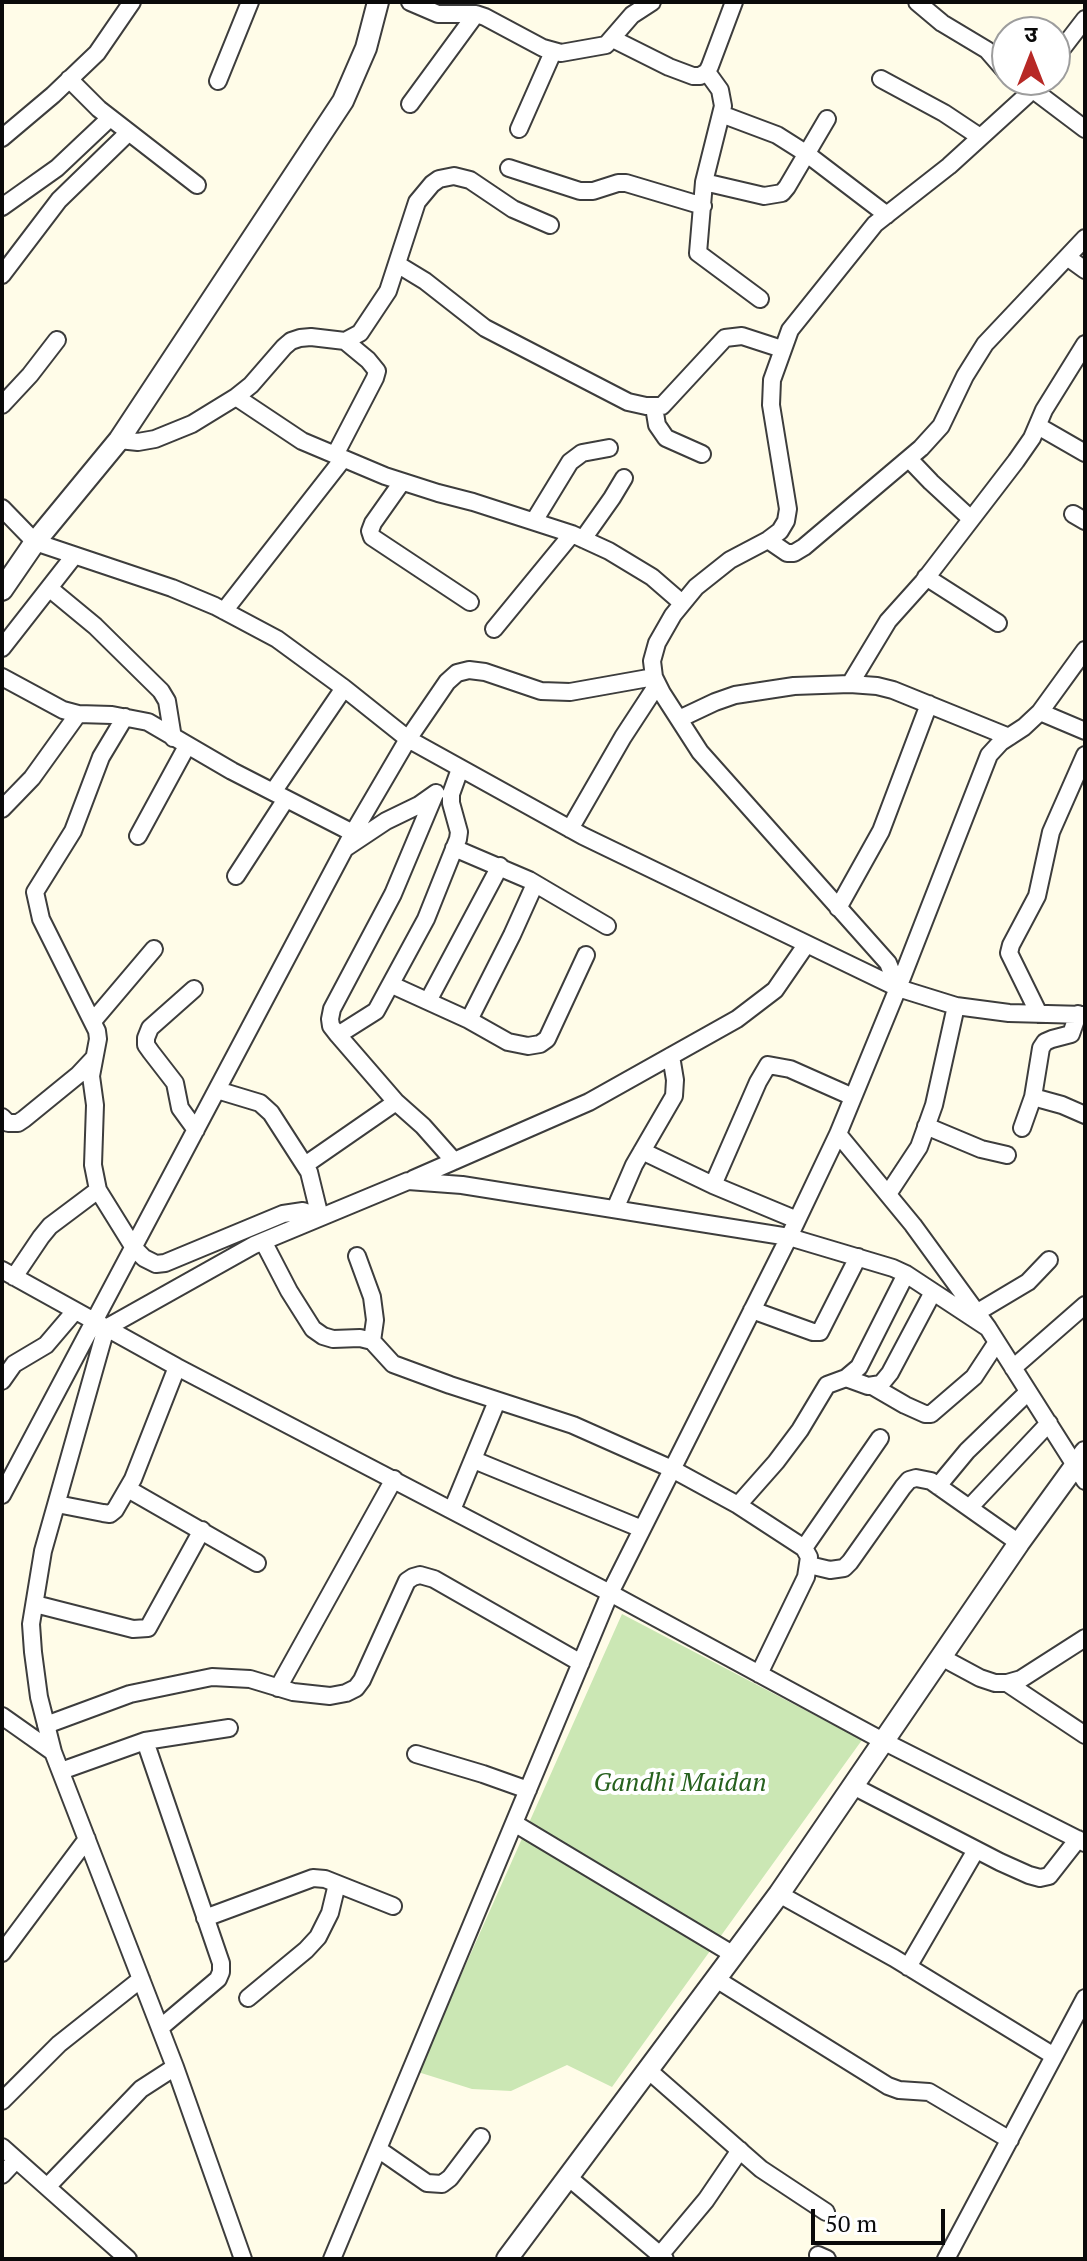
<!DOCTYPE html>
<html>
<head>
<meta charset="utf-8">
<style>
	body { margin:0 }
	#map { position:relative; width:1087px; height:2261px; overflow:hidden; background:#fffce8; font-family:"PT Serif","Noto Sans Devanagari",serif }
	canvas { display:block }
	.frame { position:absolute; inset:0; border:4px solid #0a0a0a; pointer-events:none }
	.north { position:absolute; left:991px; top:16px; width:80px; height:80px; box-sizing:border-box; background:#fff; border:2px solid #9d9d9d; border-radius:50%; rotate:0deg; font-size:22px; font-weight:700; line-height:32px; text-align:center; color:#0a0a0a }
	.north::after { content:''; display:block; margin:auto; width:28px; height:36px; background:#b72926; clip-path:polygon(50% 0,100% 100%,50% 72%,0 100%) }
	.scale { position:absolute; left:811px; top:2209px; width:134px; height:36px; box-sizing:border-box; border:4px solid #0a0a0a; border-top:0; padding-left:10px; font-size:24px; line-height:28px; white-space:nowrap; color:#0a0a0a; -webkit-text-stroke:6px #fff; paint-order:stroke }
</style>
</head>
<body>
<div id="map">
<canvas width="1087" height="2261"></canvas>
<div class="frame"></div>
<div class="north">उ</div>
<div class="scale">50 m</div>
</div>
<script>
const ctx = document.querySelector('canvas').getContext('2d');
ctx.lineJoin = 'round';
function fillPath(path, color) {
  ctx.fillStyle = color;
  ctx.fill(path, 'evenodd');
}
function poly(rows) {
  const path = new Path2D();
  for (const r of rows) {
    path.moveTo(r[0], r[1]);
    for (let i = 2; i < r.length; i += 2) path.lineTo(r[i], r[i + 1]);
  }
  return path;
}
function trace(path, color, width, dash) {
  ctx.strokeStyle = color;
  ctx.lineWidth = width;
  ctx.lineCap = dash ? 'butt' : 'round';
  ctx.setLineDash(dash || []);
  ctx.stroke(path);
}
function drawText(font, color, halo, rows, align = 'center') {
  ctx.font = font + ' "PT Serif",serif';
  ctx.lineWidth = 8;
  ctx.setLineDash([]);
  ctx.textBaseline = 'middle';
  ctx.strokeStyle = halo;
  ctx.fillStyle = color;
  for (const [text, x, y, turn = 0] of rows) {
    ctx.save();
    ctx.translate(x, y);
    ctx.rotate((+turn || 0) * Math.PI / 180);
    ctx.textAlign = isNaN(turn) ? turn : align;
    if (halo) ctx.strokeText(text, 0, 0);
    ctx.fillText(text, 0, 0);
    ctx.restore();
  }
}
fillPath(poly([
	[622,1614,862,1740,612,2087,567,2065,511,2091,472,2089,418,2072]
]), '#cbe7b4');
const minor = poly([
	[410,2,438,14,476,14,485,17,543,48,561,53,606,45,632,15,652,2],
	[917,2,942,23,987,50,1007,73],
	[613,39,669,67,693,76,700,76,707,72,710,66,734,2],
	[1055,58,1085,19],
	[707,72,720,90,723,106,704,182,698,253,760,299],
	[69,79,99,109,197,185],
	[881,79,944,113,980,137],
	[1038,80,1027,95,949,166,875,224,790,330,772,380,771,405,788,509,786,521,780,531,768,540,730,560,696,587,673,615,657,643,652,661,654,677,662,693,700,752,888,963,898,988,956,1006,1009,1013,1085,1015],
	[218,81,250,2],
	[1032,89,1085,129],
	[410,104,476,14],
	[721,114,777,135,807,154,887,215],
	[519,129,553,52],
	[2,138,53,95,97,53,132,2],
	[509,168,580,191,593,191,618,183,626,183,703,206],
	[704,182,764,196,782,193,787,187,827,119],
	[2,207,57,168,110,118],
	[1067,257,1085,270],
	[397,264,425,281,485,328,628,402,646,406,662,406,725,338,742,336,782,349],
	[2,275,59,200,128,133],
	[236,397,302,441,385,476,438,493,473,502,572,534,609,551,652,577,682,603],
	[2,405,30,375,57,340],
	[654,407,657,425,666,438,702,454],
	[1038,426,1085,453],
	[119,440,138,442,155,439,192,424,236,397,251,385,284,347,291,341,300,338,311,337,345,341,360,333,388,291,417,202,432,184,439,179,454,176,470,180,513,209,550,225],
	[335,455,375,378,377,371,368,360,345,341],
	[909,459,931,482,971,519],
	[402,482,373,523,370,531,372,537,470,602],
	[2,508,35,542,172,588,215,606,277,639,344,688,408,739,583,836,898,988],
	[1073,514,1085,521],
	[534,521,570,462,582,453,609,448],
	[583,539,612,498,624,478],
	[768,540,787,553,794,553,804,547,921,448,941,426,965,376,985,344,1085,238],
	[926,577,998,623],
	[49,588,95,626,161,691,167,701,173,738],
	[224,611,343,459],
	[494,629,572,534],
	[2,648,74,556],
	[2,677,63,710,78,714,112,715,148,722,232,771,353,833],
	[850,684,888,621,923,582,1016,461,1032,438,1044,410,1085,344],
	[1040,712,1085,731],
	[125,717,101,757,73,831,35,892,41,919,97,1031,98,1039,91,1076,95,1105,93,1165,98,1190,134,1248,144,1258,156,1264,165,1263,283,1214,303,1211,320,1217],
	[679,719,715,702,735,695,794,686,850,684,877,686,893,690,1009,737],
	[273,792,344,688],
	[435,794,393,894,332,1009,330,1019,331,1026,338,1035,396,1102,423,1126,454,1161],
	[2,809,32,778,78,714],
	[570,829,623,737,657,685],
	[138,836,187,746],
	[347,847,386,821,419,805,436,793],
	[454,848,529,880,607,926],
	[236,876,286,799],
	[838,908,881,831,929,704],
	[392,985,469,1020,508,1042,528,1046,540,1044,547,1039,586,955],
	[194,989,150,1028,146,1038,146,1045,151,1052,175,1083,180,1108,196,1130],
	[428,1001,500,866],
	[1039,1014,1009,953,1011,945,1037,896,1051,832,1085,755],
	[469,1020,512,935,535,884],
	[93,1021,154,949],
	[338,1035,376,1011,426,919,458,839,459,832,451,803,451,794,460,769],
	[217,1090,260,1103,271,1113,309,1172,320,1217],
	[1033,1097,1062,1105,1085,1115],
	[2,1117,8,1123,18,1123,24,1119,78,1075,93,1059],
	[926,1126,981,1149,1007,1155],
	[1022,1128,1033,1097,1041,1048,1045,1042,1052,1039,1071,1034,1078,1014],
	[838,1134,913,1225,988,1328,1085,1481],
	[642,1151,713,1185,797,1220],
	[305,1165,396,1102],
	[413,1179,589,1102,737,1019,775,990,806,945],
	[713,1185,758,1082,768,1065,790,1069,853,1097],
	[888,1194,919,1147,934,1105,956,1006],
	[615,1209,634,1165,674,1096,675,1080,671,1056],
	[263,1241,289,1291,313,1329,323,1336,333,1339,360,1338,372,1341,393,1364,450,1385,573,1425,672,1469,738,1505,804,1548,809,1557,806,1577,759,1674],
	[357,1256,372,1297,375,1320,372,1341],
	[2,1270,177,1367,610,1593,883,1741,1085,1843],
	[14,1277,41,1237,50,1226,98,1190],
	[752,1310,813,1332,820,1332,858,1257],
	[976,1313,1028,1282,1049,1260],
	[1013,1368,1085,1305],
	[846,1378,868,1386,881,1384,890,1373,933,1292],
	[2,1381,14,1364,46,1345,75,1311],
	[874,1387,905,1405,925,1414,931,1414,974,1377,997,1342],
	[474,1460,642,1529],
	[938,1486,967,1451,1028,1392],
	[128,1489,257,1563],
	[2,1495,353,833,408,739,447,682,457,673,469,670,485,672,541,691,570,692,654,677],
	[57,1504,103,1513,110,1514,115,1510,133,1479,177,1367],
	[738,1505,776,1462,800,1430,827,1385,846,1378,859,1367,906,1274],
	[970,1507,1049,1423],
	[452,1510,497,1401],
	[804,1548,880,1438],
	[809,1565,830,1570,844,1568,850,1562,903,1487,909,1480,916,1478,931,1481,1019,1543],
	[35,1604,133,1629,148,1628,202,1530],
	[941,1657,980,1678,995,1683,1007,1683,1021,1679,1085,1638],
	[1007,1683,1085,1735],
	[278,1688,394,1479],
	[2,1716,53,1752],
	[46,1725,130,1694,212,1677,250,1679,293,1692,330,1696,346,1693,356,1688,362,1680,407,1581,413,1577,420,1575,434,1579,581,1663],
	[145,1741,221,1963,221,1972,218,1979,160,2028],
	[416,1754,483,1774,528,1790],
	[61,1771,145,1741,229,1728],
	[853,1786,1000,1862,1029,1875,1040,1878,1049,1876,1078,1839],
	[514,1823,734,1955],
	[779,1894,894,1958,1054,2056],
	[205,1918,313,1878,325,1879,393,1906],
	[2,1953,87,1839],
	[908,1967,976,1850],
	[716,1979,888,2086,899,2090,929,2092,1010,2140],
	[248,1998,306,1950,318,1937,330,1913,337,1884],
	[648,2070,761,2169,826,2212],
	[2,2101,59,2044,141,1979],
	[2,2147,128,2259],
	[378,2149,427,2183,442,2184,450,2178,481,2137],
	[2,2175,16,2160],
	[568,2177,665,2259],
	[47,2187,141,2089,175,2067],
	[660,2255,706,2200,740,2150],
	[818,2255,827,2259],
	[243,2259,175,2067,53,1752,39,1697,33,1652,31,1624,43,1551,106,1328,254,1245,408,1181,462,1185,789,1237,893,1268,906,1274,988,1328],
	[332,2259,610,1593,789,1237,838,1134,898,988,989,755,1001,742,1024,727,1040,712,1085,650],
	[946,2259,1085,1998]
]);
const tertiary = poly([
	[2,590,35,542,119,440,343,101,366,48,378,2],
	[507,2259,779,1894,1019,1543,1085,1452]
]);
trace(minor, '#3d3d3d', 20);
trace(tertiary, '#3d3d3d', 24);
trace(minor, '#fff', 16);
trace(tertiary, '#fff', 20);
drawText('italic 26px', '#26601d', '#fff', [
	["Gandhi Maidan",680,1784]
]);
</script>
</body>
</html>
